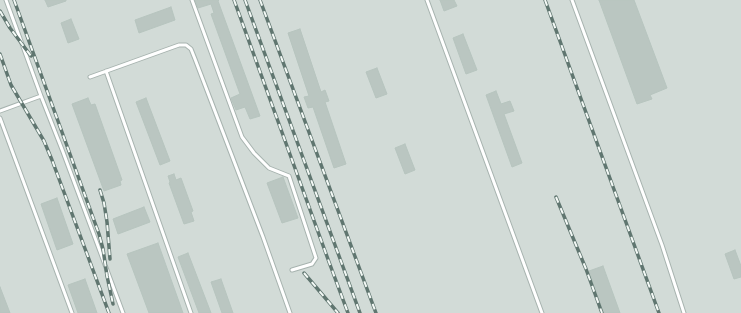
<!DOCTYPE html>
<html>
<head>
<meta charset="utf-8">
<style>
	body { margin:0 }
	canvas { display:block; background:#e4ece8 }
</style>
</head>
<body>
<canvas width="741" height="313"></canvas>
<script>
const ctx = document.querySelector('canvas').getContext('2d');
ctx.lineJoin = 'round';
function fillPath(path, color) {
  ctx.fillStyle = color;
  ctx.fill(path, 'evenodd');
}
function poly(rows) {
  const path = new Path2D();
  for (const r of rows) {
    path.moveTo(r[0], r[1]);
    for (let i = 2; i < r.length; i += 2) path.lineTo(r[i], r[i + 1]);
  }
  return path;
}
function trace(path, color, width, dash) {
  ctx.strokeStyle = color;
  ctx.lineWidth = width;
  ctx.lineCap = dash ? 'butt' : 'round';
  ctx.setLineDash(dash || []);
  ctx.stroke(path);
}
fillPath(poly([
	[0,0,741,0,741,313,0,313]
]), '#d2dbd7');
const building = poly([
	[45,0,66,0,66,1,48,7,45,0],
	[195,0,219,0,218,1,260,116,250,119,245,107,236,110,231,98,240,94,211,14,214,13,211,4,198,8,195,0],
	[440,0,454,0,457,6,444,11,440,0],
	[599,0,634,0,667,88,650,95,652,99,637,104,599,0],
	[171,7,175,20,139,33,135,20,171,7],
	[71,19,79,39,68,43,61,23,71,19],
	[300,29,321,92,325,90,329,101,325,102,346,164,334,168,313,107,308,108,304,97,309,96,288,33,300,29],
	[463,34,477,70,466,74,453,38,463,34],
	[377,68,387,94,376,98,366,72,377,68],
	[496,91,501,104,510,101,514,111,504,114,522,163,512,167,486,95,496,91],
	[88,98,91,105,95,104,122,180,120,181,121,185,104,191,72,104,88,98],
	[146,98,170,161,160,165,136,102,146,98],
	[405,144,415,170,405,174,395,148,405,144],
	[174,174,176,180,181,178,193,211,191,212,194,221,184,224,169,183,170,182,168,176,174,174],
	[283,177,298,218,282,223,267,183,283,177],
	[57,198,73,244,57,250,41,204,57,198],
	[144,207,150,222,118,234,113,219,144,207],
	[158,243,183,313,149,313,127,254,158,243],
	[735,250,741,266,741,277,734,279,725,254,735,250],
	[188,253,211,313,199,313,178,257,188,253],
	[603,266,620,313,604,313,589,271,603,266],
	[85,279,97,313,78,313,68,285,85,279],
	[221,279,233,313,222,313,211,282,221,279],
	[0,287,10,313,0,313,0,287]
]);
fillPath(building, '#bac6c1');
trace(building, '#b7c5bf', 1);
const service = poly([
	[6,0,41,96,63,152,123,313],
	[192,0,242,137,254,153,269,168,289,176,316,258,312,264,292,270],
	[427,0,542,313],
	[572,0,662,245,684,313],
	[106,71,191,313],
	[90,77,179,45,186,45,191,49,195,59,263,237,290,313],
	[0,111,41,96],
	[0,118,72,313]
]);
trace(service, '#a7b3af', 5);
trace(service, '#fff', 3);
const rail = poly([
	[14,0,99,234,103,249,107,276,113,304],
	[234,0,329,262,348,313],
	[245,0,360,313],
	[260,0,376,313],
	[545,0,659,313],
	[0,11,10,28,31,56],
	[0,54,11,85,44,141,52,160,109,313],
	[100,190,104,203,107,222,110,259],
	[556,197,586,269,602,313],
	[304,273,338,313]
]);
trace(rail, '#607670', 3.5);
trace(rail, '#f4f9f6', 2, [6]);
</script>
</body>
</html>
